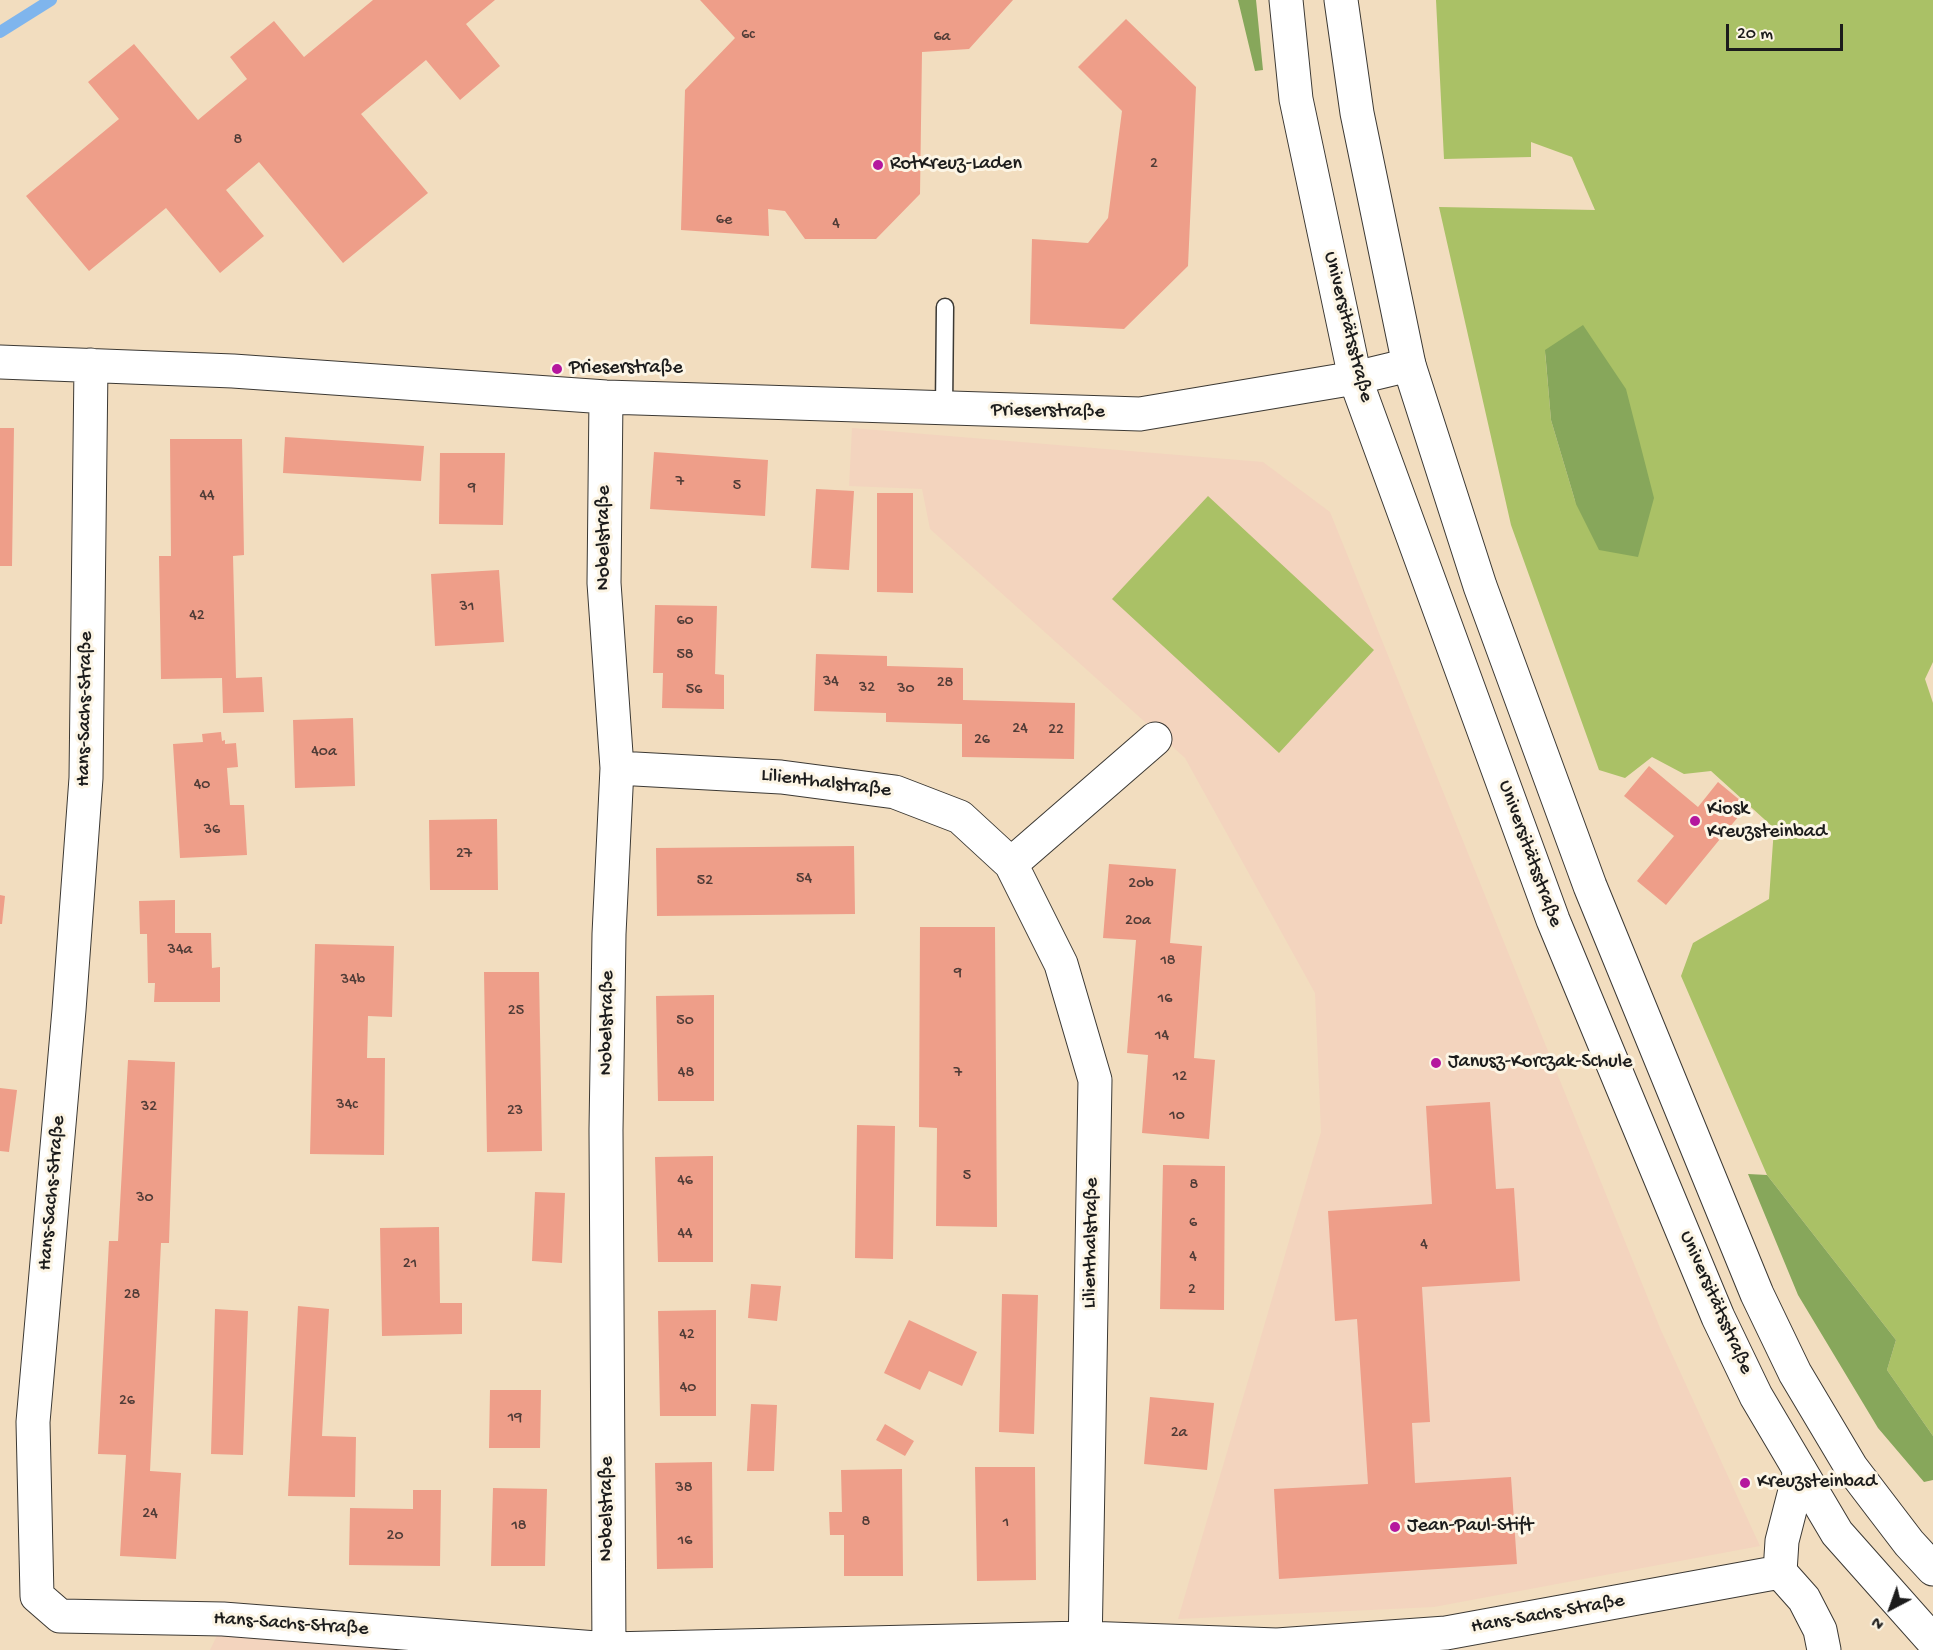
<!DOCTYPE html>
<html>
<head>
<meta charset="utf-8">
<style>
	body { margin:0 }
	#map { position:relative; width:1933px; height:1650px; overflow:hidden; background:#f2ddbf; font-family:"Gochi Hand",sans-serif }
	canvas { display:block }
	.north { position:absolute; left:1861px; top:1578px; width:60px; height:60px; -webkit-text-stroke:4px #fcf5e5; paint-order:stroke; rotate:221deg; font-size:16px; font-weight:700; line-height:24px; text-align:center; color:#1c1c1c }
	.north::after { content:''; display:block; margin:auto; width:21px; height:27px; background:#1c1c1c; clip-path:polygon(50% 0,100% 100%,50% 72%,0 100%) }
	.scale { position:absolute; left:1726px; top:24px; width:117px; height:27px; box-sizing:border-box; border:3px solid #1c1c1c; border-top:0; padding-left:8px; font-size:18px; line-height:21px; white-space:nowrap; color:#1c1c1c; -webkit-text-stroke:4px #fcf5e5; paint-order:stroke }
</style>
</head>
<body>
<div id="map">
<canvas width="1933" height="1650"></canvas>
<div class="north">N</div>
<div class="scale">20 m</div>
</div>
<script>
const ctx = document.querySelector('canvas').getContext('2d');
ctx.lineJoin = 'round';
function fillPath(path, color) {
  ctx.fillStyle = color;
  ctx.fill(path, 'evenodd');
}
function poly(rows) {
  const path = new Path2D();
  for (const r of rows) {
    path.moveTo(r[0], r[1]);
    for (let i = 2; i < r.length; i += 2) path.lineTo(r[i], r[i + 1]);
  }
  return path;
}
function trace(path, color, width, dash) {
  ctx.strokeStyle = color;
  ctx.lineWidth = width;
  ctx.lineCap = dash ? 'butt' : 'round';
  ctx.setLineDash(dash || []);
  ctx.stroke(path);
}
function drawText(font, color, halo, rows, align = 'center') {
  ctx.font = font + ' "Gochi Hand",sans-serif';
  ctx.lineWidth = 6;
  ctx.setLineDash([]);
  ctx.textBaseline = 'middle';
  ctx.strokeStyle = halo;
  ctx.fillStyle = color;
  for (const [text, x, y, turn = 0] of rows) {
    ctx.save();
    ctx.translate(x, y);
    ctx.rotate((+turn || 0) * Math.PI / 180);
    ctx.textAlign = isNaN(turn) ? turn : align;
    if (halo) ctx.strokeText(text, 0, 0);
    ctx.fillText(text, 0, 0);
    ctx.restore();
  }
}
fillPath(poly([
	[852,428,1263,462,1330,512,1660,1328,1760,1546,1434,1607,1178,1619,1321,1132,1315,993,1185,758,930,529,922,489,849,486],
	[224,1621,545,1650,210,1650]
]), '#f3d4be');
fillPath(poly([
	[1436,0,1933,0,1933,662,1925,679,1933,703,1933,1436,1887,1370,1896,1340,1767,1175,1681,976,1693,943,1769,899,1774,828,1711,771,1684,774,1652,757,1625,778,1599,770,1511,525,1439,207,1595,210,1572,157,1531,142,1531,157,1444,159],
	[1545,351,1576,504,1551,420],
	[1208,496,1374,650,1279,753,1112,599]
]), '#aac166');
fillPath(poly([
	[1238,0,1256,0,1263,70,1255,71],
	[1583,325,1626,389,1654,498,1638,557,1599,550,1576,504,1551,420,1545,350],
	[1748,1174,1767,1175,1896,1340,1887,1370,1933,1436,1933,1480,1924,1482,1878,1428,1798,1295]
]), '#87a75b');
trace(poly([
	[0,32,51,0]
]), '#7fb5ed', 12);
fillPath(poly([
	[373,0,495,0,466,24,500,66,460,100,426,60,361,114,428,193,343,263,259,162,226,190,264,236,220,273,166,208,89,271,26,196,119,119,88,82,134,44,198,120,247,79,230,57,274,21,304,57],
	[700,0,1013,0,969,49,922,52,920,194,876,239,805,239,785,211,768,209,769,236,681,230,685,90,735,38],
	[1126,19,1196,87,1188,266,1124,329,1030,324,1032,239,1088,243,1108,218,1122,111,1078,67],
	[0,428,14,428,12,566,0,566],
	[285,437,424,446,421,481,283,473],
	[170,439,242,439,244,555,233,556,236,678,262,677,264,712,223,713,222,678,161,679,159,556,171,556],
	[654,452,768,460,765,516,650,509],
	[440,453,505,453,503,525,439,524],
	[816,489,854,491,849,570,811,568],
	[877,493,913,493,913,593,877,592],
	[499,570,504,642,435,646,431,574],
	[655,605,717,606,715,674,724,675,724,709,662,708,663,673,653,673],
	[816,654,887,656,887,666,963,668,963,700,1075,703,1074,759,962,757,962,724,886,722,886,713,814,711],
	[353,718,355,786,295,788,293,720],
	[221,732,222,741,225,740,225,744,236,743,238,767,227,768,230,805,244,805,247,855,180,858,173,744,203,742,202,734],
	[1649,766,1698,807,1718,782,1747,806,1666,905,1637,881,1674,836,1624,796],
	[497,819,498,890,430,890,429,820],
	[854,846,855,914,657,916,656,848],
	[1109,864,1176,869,1170,943,1202,946,1194,1058,1215,1060,1209,1139,1142,1133,1148,1055,1127,1053,1136,940,1103,938],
	[0,895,5,896,2,924,0,924],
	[175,900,175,933,211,933,212,968,220,967,220,1002,154,1002,155,983,148,983,147,934,140,934,139,901],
	[920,927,995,927,997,1227,936,1226,937,1128,919,1127],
	[315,944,394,946,392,1017,368,1016,367,1058,385,1058,384,1155,310,1154],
	[484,972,539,972,542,1151,487,1152],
	[714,995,714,1101,658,1101,656,996],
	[128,1060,175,1062,169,1243,161,1243,150,1471,181,1473,176,1559,120,1556,126,1455,98,1454,109,1241,118,1241],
	[0,1088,17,1090,9,1152,0,1151],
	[1490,1102,1496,1189,1514,1188,1520,1281,1422,1287,1430,1422,1412,1423,1415,1483,1511,1477,1517,1564,1279,1579,1274,1489,1368,1484,1357,1319,1335,1321,1328,1211,1432,1204,1426,1106],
	[857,1125,895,1126,893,1259,855,1258],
	[713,1156,713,1262,658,1262,655,1157],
	[1163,1165,1225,1166,1224,1310,1160,1309],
	[535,1192,565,1193,562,1263,532,1261],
	[439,1227,440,1303,462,1303,462,1334,382,1336,380,1228],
	[751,1284,781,1286,777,1321,748,1318],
	[1002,1294,1038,1295,1034,1434,999,1432],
	[298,1306,329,1309,322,1436,356,1437,355,1497,288,1496],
	[215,1309,248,1311,243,1455,211,1454],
	[716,1310,716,1416,660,1416,658,1311],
	[909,1320,977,1352,962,1386,929,1371,920,1390,884,1373],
	[490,1390,541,1390,540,1448,489,1448],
	[1150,1397,1214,1403,1207,1470,1144,1464],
	[751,1404,777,1405,774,1471,747,1471],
	[885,1424,914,1441,905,1456,876,1440],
	[712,1462,713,1568,657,1569,655,1463],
	[975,1467,1035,1467,1036,1580,977,1581],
	[902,1469,903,1576,844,1576,844,1535,830,1535,829,1512,842,1512,841,1470],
	[493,1488,547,1489,545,1566,491,1566],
	[413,1490,441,1490,440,1566,349,1565,350,1508,413,1509]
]), '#ee9e89');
const service = poly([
	[944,409,945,307]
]);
const minor = poly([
	[0,362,233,371,606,397,1140,414,1355,378,1409,365],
	[91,365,86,778,69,1010,33,1422,37,1596,60,1616,223,1619,609,1649,1084,1638,1277,1645,1446,1633,1780,1572],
	[606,397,604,583,617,768,609,934,606,1130,609,1650],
	[617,768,781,777,895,792,960,817,1011,864,1061,964,1095,1080,1085,1650],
	[1011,864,1155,739],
	[1800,1471,1782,1541,1780,1572,1804,1599,1820,1630,1824,1650]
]);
const primary = poly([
	[1286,0,1296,99,1355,378,1553,920,1718,1317,1756,1396,1837,1533,1933,1641],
	[1341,0,1357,113,1409,365,1480,586,1590,886,1757,1294,1795,1373,1851,1467,1909,1543,1933,1569]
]);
trace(service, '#3c3934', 19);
trace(minor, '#3c3934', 35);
trace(primary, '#3c3934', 35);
trace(service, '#fff', 16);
trace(minor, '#fff', 33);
trace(primary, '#fff', 33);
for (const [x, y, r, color] of [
	[878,165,6,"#b5179e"],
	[557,369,6,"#b5179e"],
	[1695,821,6,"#b5179e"],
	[1436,1063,6,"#b5179e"],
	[1745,1483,6,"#b5179e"],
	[1395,1527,6,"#b5179e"]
]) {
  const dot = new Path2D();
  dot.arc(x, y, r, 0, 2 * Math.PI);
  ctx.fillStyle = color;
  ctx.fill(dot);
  trace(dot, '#fcf5e5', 2);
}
drawText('16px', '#503c37', null, [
	["6c",748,36],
	["6a",942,38],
	["8",238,141],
	["2",1154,165],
	["6e",724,221],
	["4",836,225],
	["7",680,483],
	["5",737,487],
	["9",472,489],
	["44",207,497],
	["31",467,608],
	["42",197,617],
	["60",685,622],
	["58",685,656],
	["34",831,683],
	["28",945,684],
	["32",867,689],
	["30",906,690],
	["56",694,691],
	["24",1020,730],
	["22",1056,731],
	["26",982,741],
	["40a",324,753],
	["40",202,786],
	["36",212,831],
	["27",464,855],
	["54",804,880],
	["52",705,882],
	["20b",1141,885],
	["20a",1138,922],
	["34a",180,951],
	["18",1168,962],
	["9",958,974],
	["34b",353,981],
	["16",1165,1000],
	["25",516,1012],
	["50",685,1022],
	["14",1162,1037],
	["48",686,1074],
	["7",958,1074],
	["12",1180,1078],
	["34c",347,1106],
	["32",149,1108],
	["23",515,1112],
	["10",1177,1117],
	["5",967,1177],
	["46",685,1182],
	["8",1194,1186],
	["30",145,1199],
	["6",1193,1224],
	["44",685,1235],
	["4",1424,1246],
	["4",1193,1258],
	["21",410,1265],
	["2",1192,1291],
	["28",132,1296],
	["42",687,1336],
	["40",688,1389],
	["26",127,1402],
	["19",515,1419],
	["2a",1179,1434],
	["38",684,1489],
	["24",150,1515],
	["8",866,1523],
	["1",1006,1524],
	["18",519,1527],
	["20",395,1537],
	["16",685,1542]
]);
drawText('20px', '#1c1c1c', '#fcf5e5', [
	["RotKreuz-Laden",890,165],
	["Prieserstraße",569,369],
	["Kiosk",1707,810],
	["Kreuzsteinbad",1707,833],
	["Janusz-Korczak-Schule",1448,1063],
	["Kreuzsteinbad",1757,1483],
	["Jean-Paul-Stift",1407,1527]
], 'left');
drawText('20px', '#1c1c1c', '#fcf5e5', [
	["Universitätsstraße",1347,327,76],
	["Prieserstraße",1048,412,1],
	["Nobelstraße",605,538,-90],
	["Hans-Sachs-Straße",86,709,-89],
	["Lilienthalstraße",826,784,7],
	["Universitätsstraße",1529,854,70],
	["Nobelstraße",608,1023,-89],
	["Hans-Sachs-Straße",53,1193,-85],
	["Lilienthalstraße",1092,1243,-89],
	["Universitätsstraße",1715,1303,66],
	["Nobelstraße",608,1509,-90],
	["Hans-Sachs-Straße",1548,1615,-10],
	["Hans-Sachs-Straße",291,1625,4]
]);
</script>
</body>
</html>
